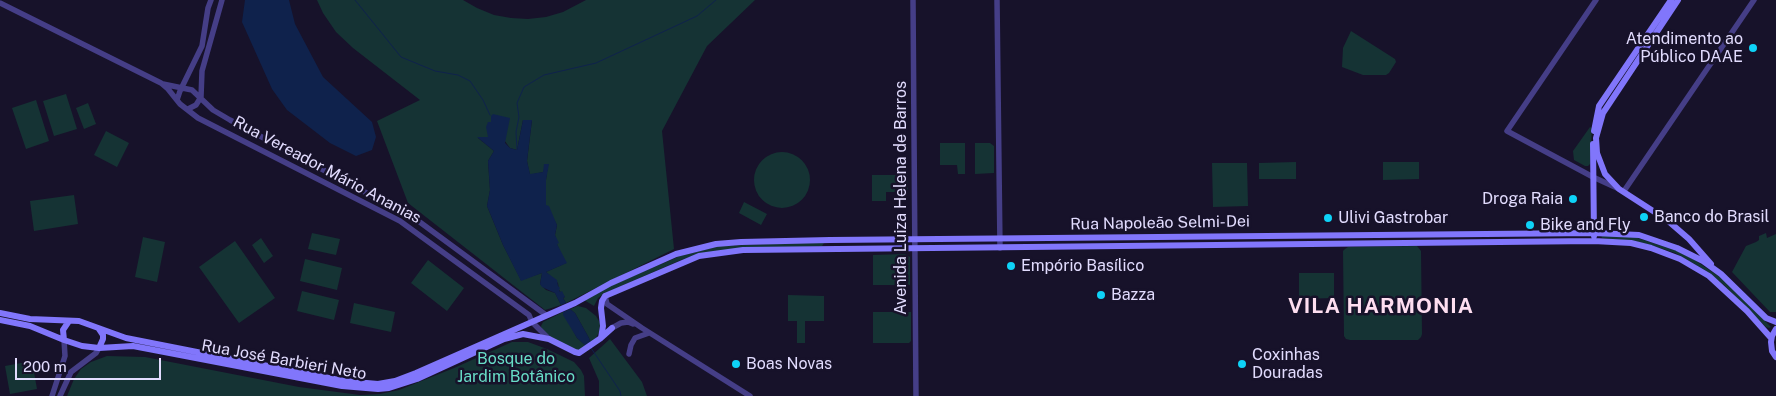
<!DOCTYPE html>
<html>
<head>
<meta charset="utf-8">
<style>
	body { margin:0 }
	#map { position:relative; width:1776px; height:396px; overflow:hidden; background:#17122a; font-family:"Public Sans",sans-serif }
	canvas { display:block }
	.scale { position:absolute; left:15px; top:358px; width:146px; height:22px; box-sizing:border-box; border:2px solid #e2dcfe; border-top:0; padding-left:6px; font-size:15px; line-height:18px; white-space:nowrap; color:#e2dcfe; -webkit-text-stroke:4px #17122a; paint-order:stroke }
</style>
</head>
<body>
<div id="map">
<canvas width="1776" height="396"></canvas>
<div class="scale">200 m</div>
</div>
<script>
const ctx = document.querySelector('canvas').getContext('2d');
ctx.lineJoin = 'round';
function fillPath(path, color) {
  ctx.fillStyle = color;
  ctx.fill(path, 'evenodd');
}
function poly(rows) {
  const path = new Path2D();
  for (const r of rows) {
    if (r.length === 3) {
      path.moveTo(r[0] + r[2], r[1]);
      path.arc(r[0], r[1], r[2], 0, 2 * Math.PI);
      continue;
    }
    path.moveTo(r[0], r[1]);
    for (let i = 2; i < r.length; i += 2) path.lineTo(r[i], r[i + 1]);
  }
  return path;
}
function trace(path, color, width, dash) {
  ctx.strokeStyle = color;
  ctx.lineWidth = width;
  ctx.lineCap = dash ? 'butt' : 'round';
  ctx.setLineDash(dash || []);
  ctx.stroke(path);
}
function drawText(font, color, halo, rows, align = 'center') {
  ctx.font = font + ' "Public Sans",sans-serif';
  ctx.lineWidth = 5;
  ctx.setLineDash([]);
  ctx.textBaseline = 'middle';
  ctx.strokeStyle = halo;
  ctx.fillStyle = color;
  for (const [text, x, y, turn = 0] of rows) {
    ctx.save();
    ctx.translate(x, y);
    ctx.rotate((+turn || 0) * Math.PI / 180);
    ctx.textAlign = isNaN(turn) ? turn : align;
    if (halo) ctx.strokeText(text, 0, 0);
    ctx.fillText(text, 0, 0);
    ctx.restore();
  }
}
fillPath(poly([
	[317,0,463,0,477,8,494,15,511,18,528,19,546,17,563,12,586,0,755,0,707,46,662,131,674,249,566,303,563,298,565,297,559,290,558,283,546,272,566,263,562,256,557,244,555,235,557,225,546,206,546,180,548,164,543,172,530,175,527,161,532,120,523,120,517,150,510,148,491,122,488,138,478,138,494,151,488,161,490,190,487,206,503,245,521,280,542,273,540,284,546,290,555,293,561,305,545,310,408,203,377,121,420,100,353,48,336,32,323,13],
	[1351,31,1395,59,1396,62,1389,73,1386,75,1363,75,1342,67,1343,48],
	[66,94,77,129,54,136,43,101],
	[36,100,49,141,26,149,12,108],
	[88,103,96,124,84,129,76,108],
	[1590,127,1592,128,1590,164,1588,166,1585,166,1574,160,1573,151],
	[106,131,129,143,117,167,94,155],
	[940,143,965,143,965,174,958,174,957,165,940,165],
	[975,143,990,143,994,146,994,173,975,174],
	[782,180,28],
	[1296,162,1296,179,1259,179,1259,163],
	[1383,162,1419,162,1419,179,1383,180],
	[1212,163,1247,163,1248,206,1213,207],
	[872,175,908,175,908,192,886,192,886,201,872,201],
	[74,195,78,224,34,231,30,201],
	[744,202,767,214,761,225,739,213],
	[312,233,340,239,336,255,308,249],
	[1766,233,1767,238,1776,234,1776,312,1770,312,1732,272,1746,246,1756,242,1759,240,1759,236],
	[1601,235,1632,236,1677,251,1693,259,1723,279,1771,327,1769,328,1766,327,1724,285,1708,272,1693,263,1675,253,1654,246,1635,241,1602,238],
	[143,237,165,242,157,282,135,277],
	[261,238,273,256,264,263,252,245],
	[235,241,275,298,239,323,199,267],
	[822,242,824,243,822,246,702,253,681,260,605,293,598,298,594,306,584,300,596,292,680,256,720,246],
	[1417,246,1421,251,1422,334,1421,337,1418,340,1350,340,1346,339,1344,336,1343,251,1345,249,1348,247],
	[905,254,910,257,910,285,873,285,873,255],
	[305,259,342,268,337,290,300,281],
	[428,260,464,288,447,311,411,283],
	[1299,273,1334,273,1334,298,1299,299],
	[302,291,339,300,334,320,297,311],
	[788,295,824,296,824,321,805,321,805,343,797,343,797,321,788,321],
	[354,303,395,312,391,332,350,323],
	[578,306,586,308,596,316,600,323,599,332,596,338,591,344,589,338,575,313,570,309],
	[563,312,577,338,587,347,580,351,567,348,542,331,541,326,543,322],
	[873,312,911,312,911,341,909,343,873,343],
	[610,339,642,382,647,396,599,396,599,381,589,358],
	[512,342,528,342,547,349,574,362,581,370,584,376,585,396,67,396,74,379,81,369,91,362,107,356,145,357,299,387,360,395,380,394,399,390,454,368],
	[32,361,37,389,10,394,5,366]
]), '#153334');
fillPath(poly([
	[245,0,289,0,295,24,323,77,372,122,376,137,372,150,356,156,330,143,287,110,272,89,242,22],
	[493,114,510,118,505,143,510,148,517,150,523,120,532,120,527,161,530,174,543,172,544,164,549,164,546,180,546,205,549,206,557,225,555,235,559,243,557,244,567,263,546,272,557,280,558,286,560,288,559,290,560,292,562,291,565,297,563,298,566,303,561,305,555,293,542,287,540,284,542,273,521,281,503,245,487,206,490,190,488,161,494,151,477,137,488,137,486,127,488,122,491,122,491,116],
	[570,309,575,313,589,338,591,344,587,347,577,338,563,315,563,312]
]), '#0f224c');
trace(poly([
	[355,0,401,57,435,71,458,75,470,81,483,100,490,115],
	[517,150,516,132,519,117,517,103,524,87,544,75,596,63,697,16,716,0],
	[591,348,620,391,621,396]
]), '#0f224c', 1);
trace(poly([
	[913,0,916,396],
	[997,0,1000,248],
	[1596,0,1507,131,1593,177,1617,188],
	[0,3,161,83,168,89,180,104,198,118,400,221,529,315,532,322,549,339],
	[163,84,192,90,213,110,230,120,417,220,546,315],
	[177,100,180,91,202,46,208,8,211,0],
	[188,109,196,105,201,97,202,71,222,0],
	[1624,191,1754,0],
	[605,296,607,304,642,328,750,396],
	[612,328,621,323,628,322,633,324],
	[629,354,631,345,635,338,649,333],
	[52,396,65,356,64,340],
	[60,396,71,372,96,353,99,348]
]), '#453e87', 5.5);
trace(poly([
	[1678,0,1603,113,1596,138,1597,153,1605,174,1619,189,1667,220,1689,239,1711,264],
	[1594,131,1599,106,1671,0],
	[1593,144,1594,236],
	[0,313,30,319,79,321,126,338,344,381,378,384,395,381,416,373,575,303,611,283,676,254,716,244,741,242,830,240,1594,233,1639,235,1677,248,1703,261,1721,274,1766,318,1776,322],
	[0,320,30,326,64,340,82,346,99,348,133,346,342,386,378,389,389,388,417,379,504,339,523,334,549,339,575,352,579,353,601,338,603,326,601,308,602,301,605,296,699,256,743,250,1594,241,1631,243,1651,248,1680,259,1709,276,1747,311,1771,338],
	[1776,329,1772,336,1771,342,1772,351,1776,357],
	[602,337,612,328],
	[64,340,63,330,69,321],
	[99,348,103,339,103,335,99,329]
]), '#8176fb', 6);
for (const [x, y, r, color] of [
	[1753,48,5,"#0ed2f7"],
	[1573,199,5,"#0ed2f7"],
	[1644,217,5,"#0ed2f7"],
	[1328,218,5,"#0ed2f7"],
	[1530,225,5,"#0ed2f7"],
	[1011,266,5,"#0ed2f7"],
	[1101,295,5,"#0ed2f7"],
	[736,364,5,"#0ed2f7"],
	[1242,364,5,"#0ed2f7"]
]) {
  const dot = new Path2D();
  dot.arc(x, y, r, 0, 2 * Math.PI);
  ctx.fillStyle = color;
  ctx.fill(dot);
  trace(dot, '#17122a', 2);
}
drawText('16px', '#e2dcfe', '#17122a', [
	["Atendimento ao",1743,39,"right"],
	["Público DAAE",1743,57,"right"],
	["Droga Raia",1563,199,"right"],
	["Banco do Brasil",1654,217],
	["Ulivi Gastrobar",1338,218],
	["Bike and Fly",1540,225],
	["Empório Basílico",1021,266],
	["Bazza",1111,295],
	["Coxinhas",1252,355],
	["Douradas",1252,373],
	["Boas Novas",746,364]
], 'left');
drawText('16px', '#e2dcfe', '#17122a', [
	["Rua Vereador Mário Ananias",327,170,28],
	["Avenida Luiza Helena de Barros",901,198,-90],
	["Rua Napoleão Selmi-Dei",1160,223,-1],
	["Rua José Barbieri Neto",284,360,10]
]);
drawText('16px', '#68ddc7', '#17122a', [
	["Bosque do",516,359],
	["Jardim Botânico",516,377]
]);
ctx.letterSpacing = '1px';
drawText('bold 21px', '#fedef0', '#17122a', [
	["VILA HARMONIA",1381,307]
]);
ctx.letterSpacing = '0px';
</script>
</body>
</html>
